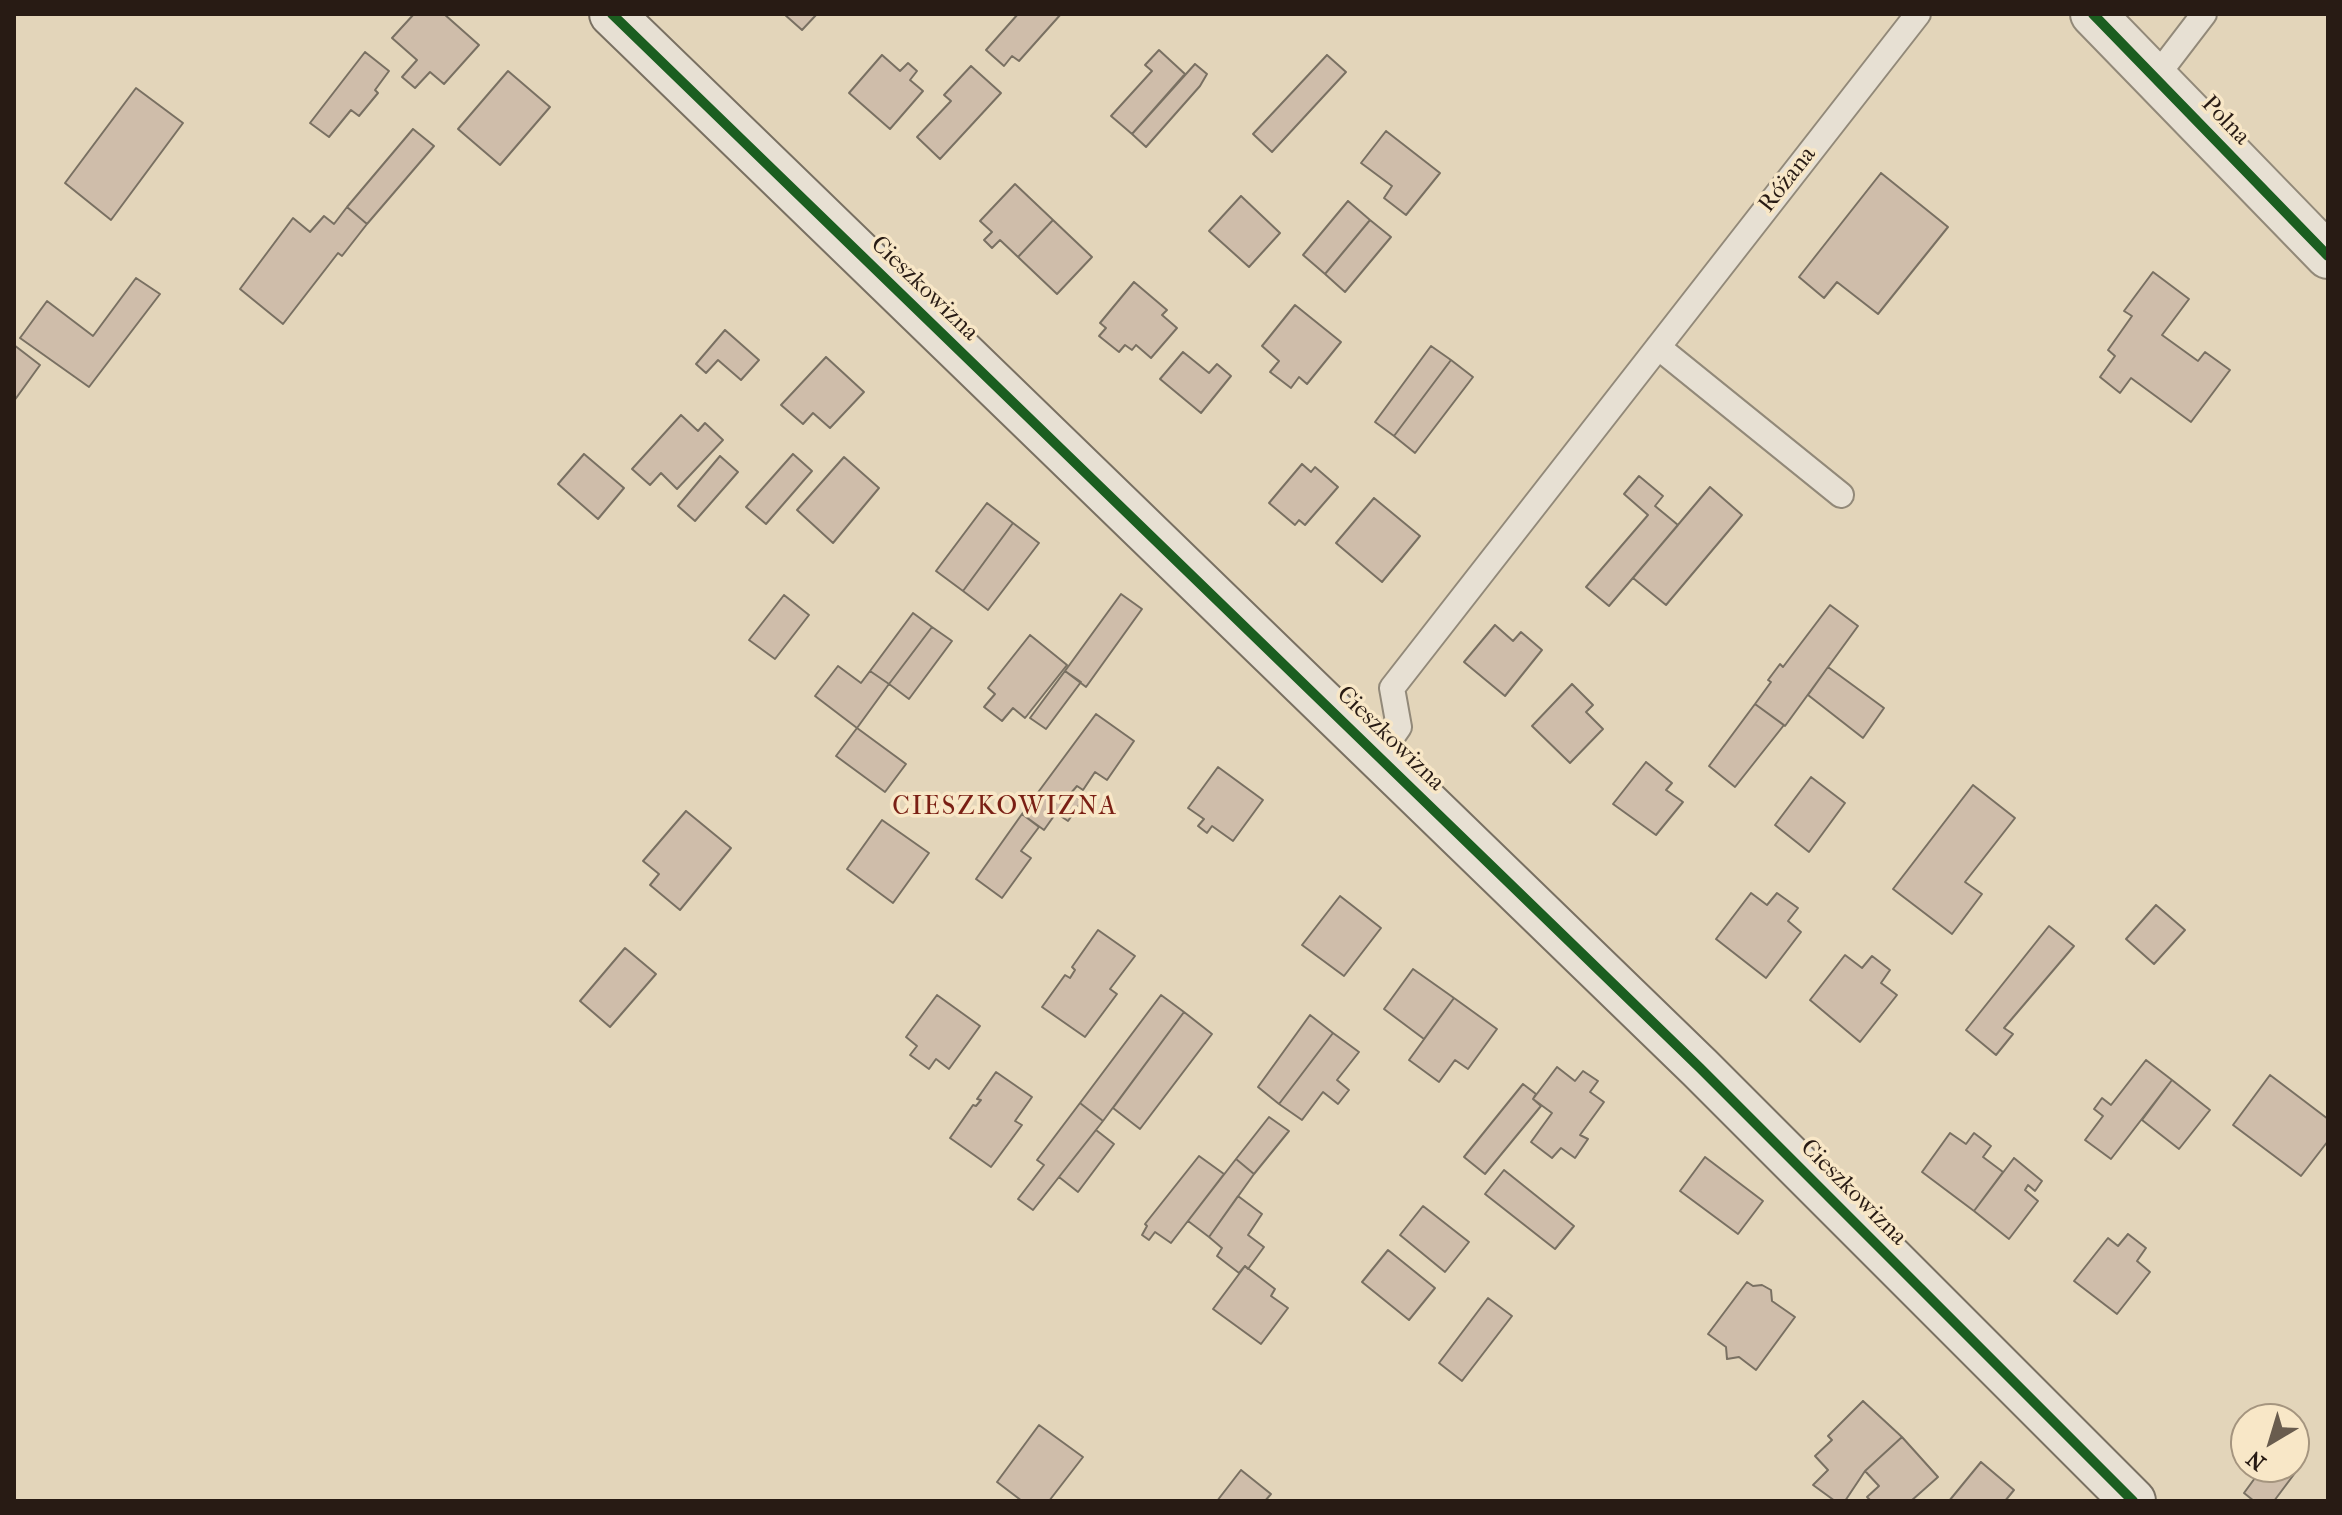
<!DOCTYPE html>
<html>
<head>
<meta charset="utf-8">
<style>
	body { margin:0 }
	#map { position:relative; width:2342px; height:1515px; overflow:hidden; background:#e3d5ba; font-family:"IM FELL French Canon",serif }
	canvas { display:block }
	.frame { position:absolute; inset:0; border:16px solid #281b14; pointer-events:none }
	.north { position:absolute; left:2230px; top:1403px; width:80px; height:80px; box-sizing:border-box; background:#f8e7c7; border:2px solid #a5957f; border-radius:50%; rotate:218deg; font-size:22px; font-weight:700; line-height:32px; text-align:center; color:#281b14 }
	.north::after { content:''; display:block; margin:auto; width:28px; height:36px; background:#695c4e; clip-path:polygon(50% 0,100% 100%,50% 72%,0 100%) }
</style>
</head>
<body>
<div id="map">
<canvas width="2342" height="1515"></canvas>
<div class="frame"></div>
<div class="north">N</div>
</div>
<script>
const ctx = document.querySelector('canvas').getContext('2d');
ctx.lineJoin = 'round';
function fillPath(path, color) {
  ctx.fillStyle = color;
  ctx.fill(path, 'evenodd');
}
function poly(rows) {
  const path = new Path2D();
  for (const r of rows) {
    path.moveTo(r[0], r[1]);
    for (let i = 2; i < r.length; i += 2) path.lineTo(r[i], r[i + 1]);
  }
  return path;
}
function trace(path, color, width, dash) {
  ctx.strokeStyle = color;
  ctx.lineWidth = width;
  ctx.lineCap = dash ? 'butt' : 'round';
  ctx.setLineDash(dash || []);
  ctx.stroke(path);
}
function drawText(font, color, halo, rows, align = 'center') {
  ctx.font = font + ' "IM FELL French Canon",serif';
  ctx.lineWidth = 7;
  ctx.setLineDash([]);
  ctx.textBaseline = 'middle';
  ctx.strokeStyle = halo;
  ctx.fillStyle = color;
  for (const [text, x, y, turn = 0] of rows) {
    ctx.save();
    ctx.translate(x, y);
    ctx.rotate((+turn || 0) * Math.PI / 180);
    ctx.textAlign = isNaN(turn) ? turn : align;
    if (halo) ctx.strokeText(text, 0, 0);
    ctx.fillText(text, 0, 0);
    ctx.restore();
  }
}
const building = poly([
	[414,14,444,14,479,45,444,84,430,72,415,88,402,77,417,60,392,38,414,14],
	[784,14,817,14,802,30,784,14],
	[1018,14,1061,14,1019,61,1012,56,1004,66,986,50,1018,14],
	[1159,50,1185,74,1132,134,1111,116,1152,71,1145,65,1159,50],
	[365,52,389,71,375,90,378,93,359,116,351,110,329,137,310,123,365,52],
	[882,55,900,71,908,63,917,71,910,80,923,91,890,129,849,93,882,55],
	[1327,55,1346,72,1272,152,1253,134,1327,55],
	[1195,64,1207,74,1200,86,1146,147,1132,134,1195,64],
	[971,66,1001,93,940,159,917,137,951,101,944,95,971,66],
	[508,71,550,107,500,165,458,129,508,71],
	[136,88,183,123,111,220,65,183,136,88],
	[413,129,434,146,367,224,347,207,413,129],
	[1386,131,1440,173,1406,215,1384,198,1392,186,1361,163,1386,131],
	[1881,173,1948,227,1878,314,1837,282,1824,298,1799,277,1881,173],
	[1015,184,1053,220,1018,257,1000,240,992,248,984,240,992,232,980,221,1015,184],
	[1241,196,1280,233,1249,267,1209,231,1241,196],
	[1348,201,1370,220,1325,274,1303,255,1348,201],
	[347,207,367,224,342,256,338,253,283,324,240,289,293,218,310,232,324,216,334,224,347,207],
	[1053,220,1092,257,1057,294,1018,257,1053,220],
	[1370,220,1391,237,1345,292,1325,274,1370,220],
	[2153,272,2189,299,2162,335,2198,361,2205,352,2230,370,2191,422,2131,378,2120,393,2100,377,2115,356,2108,350,2132,316,2124,311,2153,272],
	[136,278,160,294,89,387,20,338,47,301,93,336,136,278],
	[1134,282,1167,310,1162,315,1177,328,1151,358,1136,345,1132,350,1125,345,1119,352,1099,336,1106,328,1100,323,1134,282],
	[1295,305,1341,342,1307,384,1299,377,1291,388,1270,372,1279,361,1262,346,1295,305],
	[725,330,759,360,741,380,718,360,706,373,696,364,725,330],
	[14,345,40,365,14,401,14,345],
	[1431,346,1451,360,1394,436,1375,422,1431,346],
	[1183,352,1209,373,1217,364,1231,376,1201,413,1160,379,1183,352],
	[826,357,864,392,830,428,813,413,803,424,781,405,826,357],
	[1451,360,1473,377,1415,453,1394,436,1451,360],
	[681,415,698,431,705,423,723,440,677,489,661,473,650,485,632,469,681,415],
	[584,454,624,488,598,519,558,484,584,454],
	[793,454,812,471,766,524,746,507,793,454],
	[720,456,738,472,695,521,678,506,720,456],
	[844,457,879,488,833,543,797,510,844,457],
	[1302,464,1311,472,1315,467,1338,487,1305,525,1299,520,1295,525,1269,503,1302,464],
	[1639,476,1663,496,1655,506,1678,525,1609,606,1586,587,1648,515,1624,494,1639,476],
	[1710,487,1742,515,1666,605,1633,578,1710,487],
	[1374,498,1420,536,1382,582,1336,543,1374,498],
	[987,503,1013,523,963,591,936,571,987,503],
	[1013,523,1039,543,988,610,963,591,1013,523],
	[1121,594,1142,609,1086,687,1065,671,1121,594],
	[784,595,809,615,775,659,749,640,784,595],
	[1830,605,1858,626,1785,726,1755,704,1771,682,1768,680,1780,664,1783,667,1830,605],
	[913,613,932,627,889,684,870,671,913,613],
	[1495,625,1513,641,1521,632,1542,650,1505,696,1464,662,1495,625],
	[932,627,952,641,909,699,889,684,932,627],
	[1030,635,1067,665,1025,718,1013,708,1002,721,984,707,995,694,988,688,1030,635],
	[838,666,861,683,870,671,889,684,857,728,815,696,838,666],
	[1828,667,1884,708,1863,738,1808,695,1828,667],
	[1065,671,1081,682,1046,729,1030,718,1065,671],
	[1572,684,1593,705,1586,712,1603,729,1570,763,1532,726,1572,684],
	[1755,704,1784,725,1735,787,1709,766,1755,704],
	[1096,714,1134,741,1107,780,1095,772,1083,790,1077,786,1071,793,1082,801,1068,821,1056,813,1044,830,1022,814,1096,714],
	[857,728,906,764,885,792,836,756,857,728],
	[1646,762,1672,783,1666,790,1683,802,1656,835,1613,804,1646,762],
	[1218,767,1263,800,1233,841,1212,826,1207,833,1198,826,1204,819,1188,808,1218,767],
	[1811,777,1845,803,1809,852,1775,825,1811,777],
	[1973,785,2015,818,1965,882,1982,894,1952,934,1893,889,1973,785],
	[686,811,731,848,680,910,650,885,659,874,643,861,686,811],
	[1022,814,1039,827,1021,851,1031,858,1002,898,976,879,1022,814],
	[882,820,929,853,893,903,847,869,882,820],
	[1751,893,1767,905,1777,893,1798,908,1788,921,1801,932,1766,978,1716,939,1751,893],
	[1340,896,1381,928,1344,976,1302,945,1340,896],
	[2156,905,2185,930,2154,964,2126,939,2156,905],
	[2049,926,2074,946,2004,1028,2013,1034,1996,1055,1966,1030,2049,926],
	[1098,930,1135,956,1110,989,1117,994,1085,1037,1042,1007,1065,975,1070,978,1075,970,1072,967,1098,930],
	[625,948,656,974,610,1027,580,1001,625,948],
	[1845,955,1862,968,1872,956,1890,970,1881,983,1897,995,1860,1042,1810,1000,1845,955],
	[1413,969,1454,998,1424,1039,1384,1009,1413,969],
	[937,995,980,1026,949,1069,936,1059,929,1069,910,1055,917,1046,906,1037,937,995],
	[1161,995,1184,1012,1103,1121,1080,1103,1161,995],
	[1454,998,1497,1029,1468,1069,1455,1060,1439,1082,1409,1060,1454,998],
	[1184,1012,1212,1034,1140,1129,1113,1108,1184,1012],
	[1310,1015,1333,1033,1279,1104,1258,1087,1310,1015],
	[1333,1033,1359,1052,1337,1080,1349,1090,1338,1104,1323,1092,1302,1120,1279,1104,1333,1033],
	[2146,1060,2172,1080,2111,1159,2085,1140,2103,1116,2094,1109,2102,1098,2111,1105,2146,1060],
	[1557,1067,1575,1081,1583,1071,1598,1081,1590,1092,1604,1102,1580,1135,1588,1139,1575,1158,1561,1148,1552,1158,1531,1142,1552,1113,1533,1099,1557,1067],
	[996,1072,1032,1097,1015,1121,1022,1125,991,1167,950,1138,973,1105,976,1106,981,1100,977,1099,996,1072],
	[2270,1075,2328,1119,2328,1141,2301,1176,2233,1125,2270,1075],
	[2172,1080,2210,1110,2179,1149,2142,1120,2172,1080],
	[1523,1084,1536,1094,1533,1099,1541,1106,1485,1174,1464,1157,1523,1084],
	[1080,1103,1103,1121,1033,1210,1018,1199,1044,1165,1037,1160,1080,1103],
	[1269,1117,1289,1131,1254,1174,1236,1159,1269,1117],
	[1096,1130,1114,1144,1078,1192,1059,1177,1096,1130],
	[1950,1133,1966,1144,1974,1133,1991,1146,1983,1157,2003,1172,1974,1211,1922,1172,1950,1133],
	[1199,1156,1224,1174,1171,1243,1155,1232,1149,1240,1142,1235,1147,1226,1145,1224,1199,1156],
	[1705,1157,1763,1201,1738,1234,1680,1191,1705,1157],
	[2014,1158,2042,1181,2035,1191,2028,1185,2025,1190,2038,1201,2009,1239,1974,1211,2014,1158],
	[1236,1159,1254,1174,1209,1237,1188,1221,1236,1159],
	[1504,1170,1574,1226,1555,1249,1485,1194,1504,1170],
	[1238,1196,1262,1214,1248,1235,1264,1247,1248,1269,1245,1266,1239,1273,1217,1256,1222,1248,1209,1237,1238,1196],
	[1423,1206,1469,1242,1445,1272,1400,1235,1423,1206],
	[2128,1234,2146,1248,2137,1261,2150,1272,2117,1314,2074,1281,2108,1238,2118,1246,2128,1234],
	[1388,1250,1435,1288,1409,1320,1362,1282,1388,1250],
	[1245,1266,1275,1289,1271,1296,1288,1308,1261,1344,1213,1309,1245,1266],
	[1747,1282,1753,1286,1762,1285,1771,1290,1772,1301,1795,1317,1756,1370,1739,1357,1727,1359,1726,1347,1708,1334,1747,1282],
	[1488,1298,1512,1316,1462,1381,1439,1363,1488,1298],
	[1863,1401,1902,1437,1865,1471,1845,1501,1835,1501,1813,1485,1828,1470,1815,1456,1832,1440,1828,1436,1863,1401],
	[1039,1425,1083,1457,1049,1501,1022,1501,997,1482,1039,1425],
	[1902,1437,1938,1477,1911,1501,1871,1501,1867,1497,1879,1486,1865,1471,1902,1437],
	[2294,1454,2304,1461,2274,1501,2254,1501,2244,1493,2263,1467,2294,1467,2294,1454],
	[1981,1462,2014,1490,2005,1501,1949,1501,1981,1462],
	[1241,1470,1271,1494,1265,1501,1217,1501,1241,1470]
]);
fillPath(building, '#cfbdaa');
trace(building, '#797062', 2);
const lane = poly([
	[2155,78,2204,14],
	[1658,347,1841,495],
	[1379,756,1399,727,1392,688,1918,14]
]);
const street = poly([
	[2093,14,2328,256]
]);
const secondary = poly([
	[612,14,1700,1068,2133,1501]
]);
trace(lane, '#928979', 28);
trace(street, '#928979', 48);
trace(secondary, '#797062', 48);
trace(lane, '#e7e0d3', 24);
trace(street, '#e7e0d3', 44);
trace(secondary, '#e7e0d3', 44);
trace(poly([
	[612,14,1700,1068,2133,1501],
	[2093,14,2328,256]
]), '#1b5e20', 10);
drawText('24px', '#281b14', '#f8e7c7', [
	["Polna",2225,121,46],
	["Różana",1788,180,-52],
	["Cieszkowizna",924,289,44],
	["Cieszkowizna",1390,739,44],
	["Cieszkowizna",1853,1193,45]
]);
ctx.letterSpacing = '2px';
drawText('26px', '#7a1f14', '#f8e7c7', [
	["CIESZKOWIZNA",1005,808]
]);
ctx.letterSpacing = '0px';
</script>
</body>
</html>
